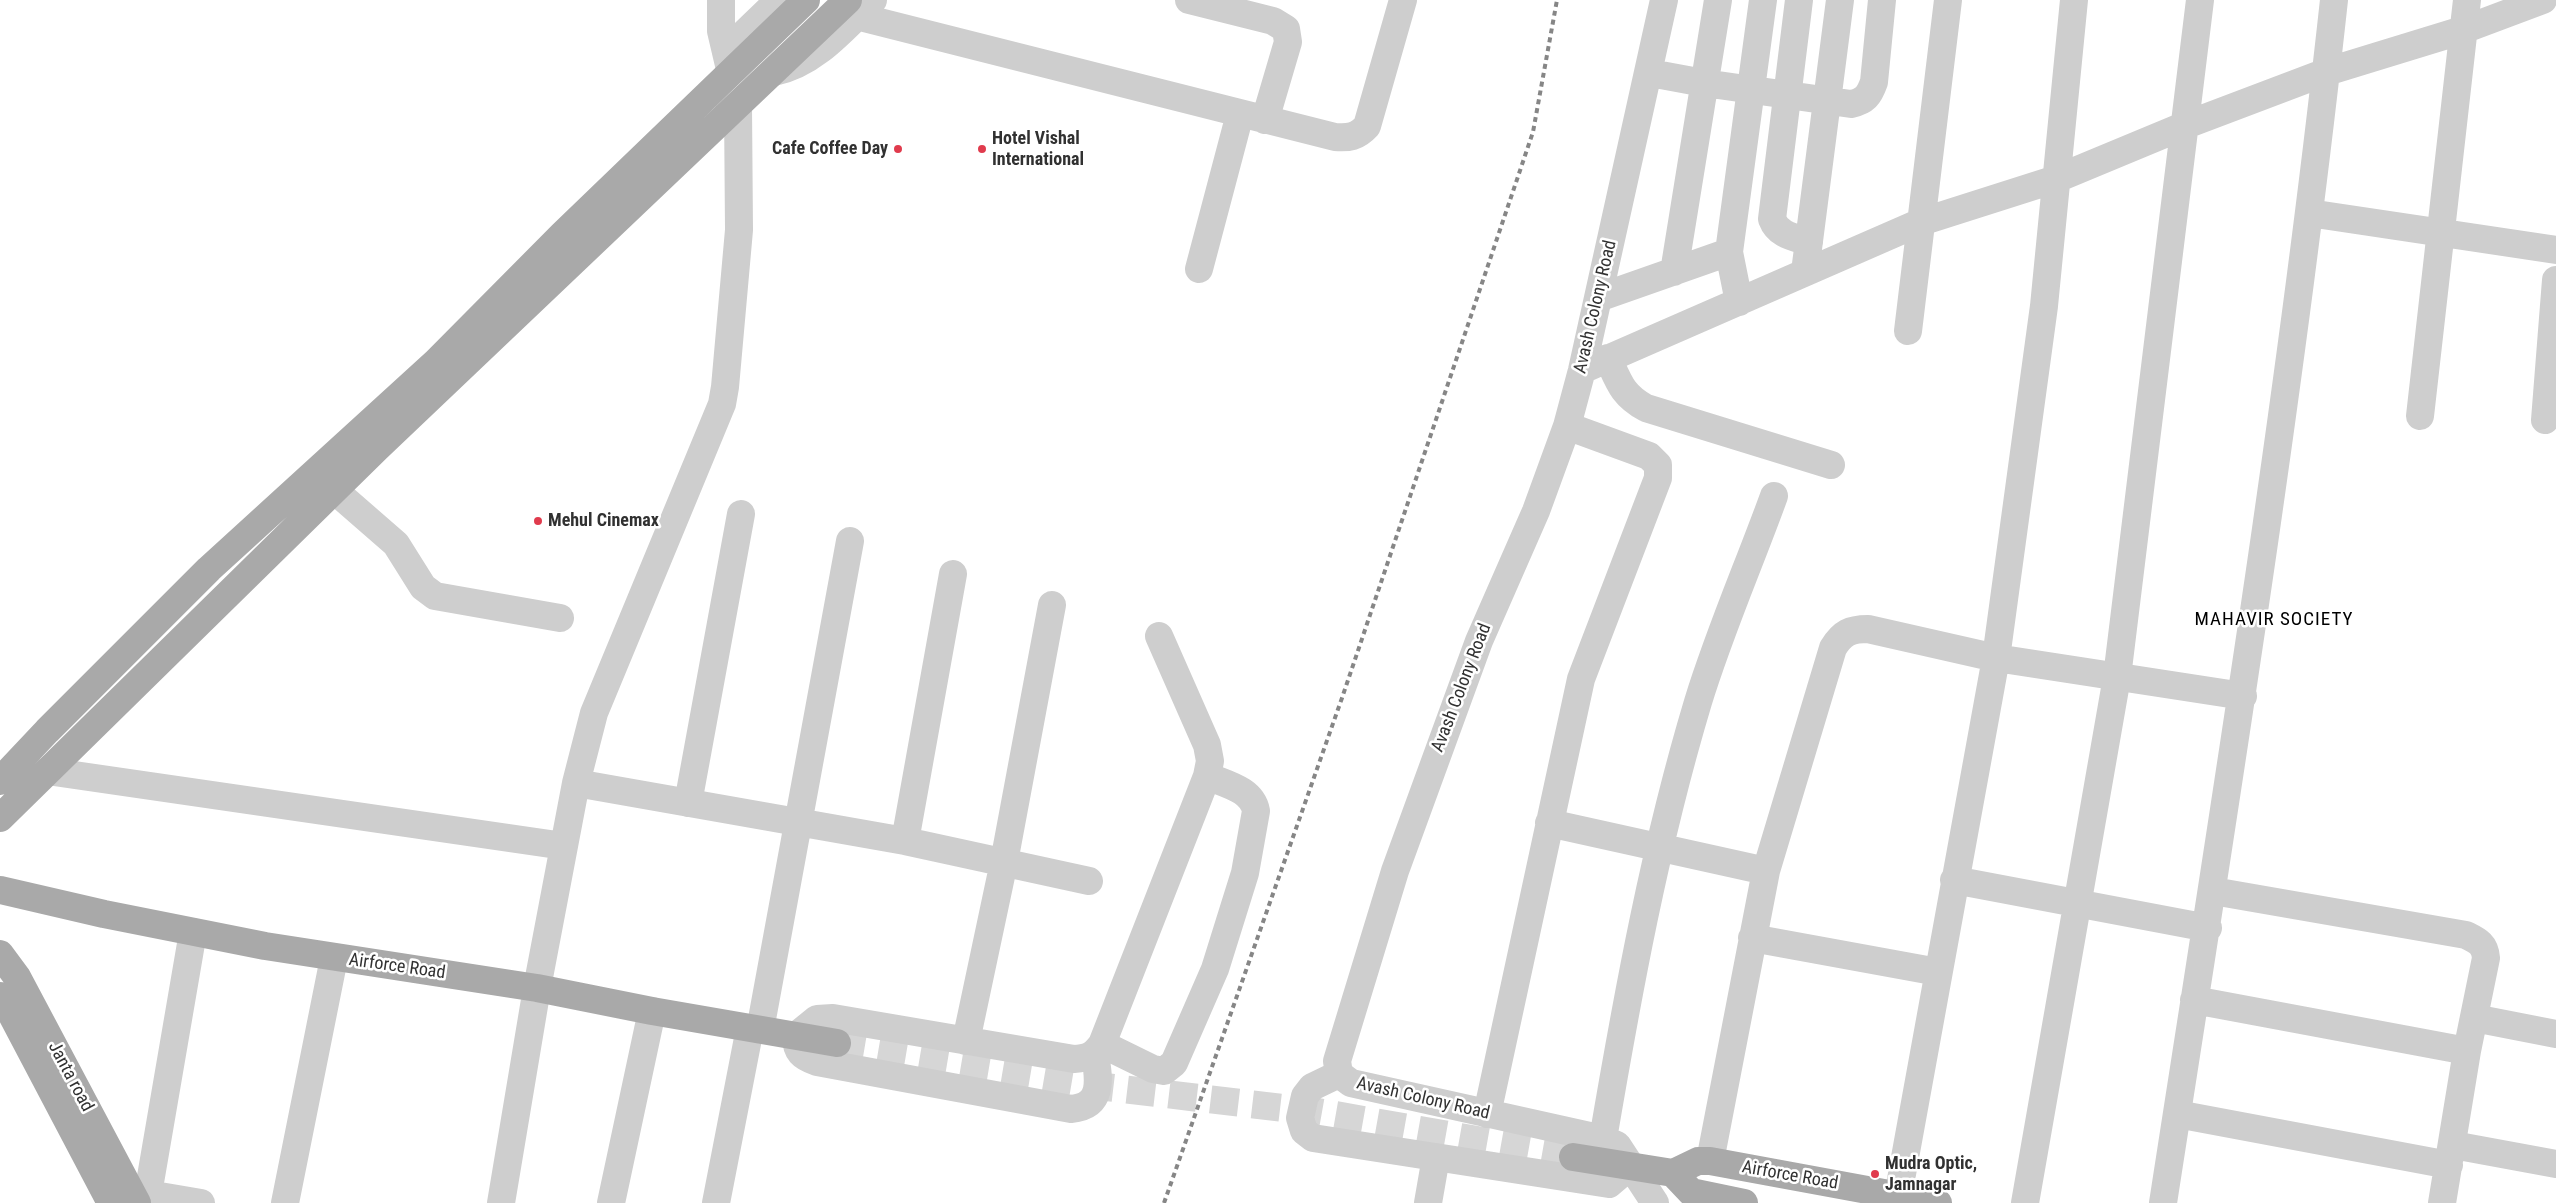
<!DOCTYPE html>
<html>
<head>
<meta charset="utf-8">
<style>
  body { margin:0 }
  canvas { display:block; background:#fff }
</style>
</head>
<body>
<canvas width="2556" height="1203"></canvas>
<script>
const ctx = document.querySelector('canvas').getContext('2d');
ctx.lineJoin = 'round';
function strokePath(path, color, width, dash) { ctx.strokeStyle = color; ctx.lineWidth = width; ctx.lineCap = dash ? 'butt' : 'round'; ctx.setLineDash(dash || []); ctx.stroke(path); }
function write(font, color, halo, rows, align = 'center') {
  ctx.font = font + ' "Roboto Condensed",sans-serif'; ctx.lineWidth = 5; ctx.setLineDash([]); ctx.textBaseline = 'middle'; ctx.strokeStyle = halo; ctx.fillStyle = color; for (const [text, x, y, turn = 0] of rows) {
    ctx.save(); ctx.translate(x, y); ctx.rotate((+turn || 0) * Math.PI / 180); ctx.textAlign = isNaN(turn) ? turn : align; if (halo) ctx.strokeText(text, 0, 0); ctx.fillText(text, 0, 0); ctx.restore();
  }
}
strokePath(new Path2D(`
  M837,1043l243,41 238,28 255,45`), '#d6d6d6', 28, [28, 14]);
strokePath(new Path2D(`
  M721,0v31l8,34
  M1189,0l84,21 13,8 2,13 -23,78
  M1799,0l-27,219c6,16 21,18 37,23
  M856,16l479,121c14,1 22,0 32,-11l36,-126
  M726,51l53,-51
  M774,72c41,-8 71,-45 99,-72
  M1650,73l54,10 147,21c14,-3 18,-8 23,-22l8,-82
  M2309,213l247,37
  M1199,269l41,-155
  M1674,272l44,-272
  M1805,272l35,-272
  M1598,298l131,-46
  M1739,302l-10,-50 34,-252
  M1908,331l40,-331
  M1608,358c11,24 14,37 38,50l185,57
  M1582,370l339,-148 135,-43 130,-54 140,-53 137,-42 80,-30
  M2420,416l47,-416
  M2545,420l11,-140
  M334,490l62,54 27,43 12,9 125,22
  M47,771l517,75
  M576,783l329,58 184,40
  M688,803l53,-289
  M1549,823l217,48
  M905,841l48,-267
  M1954,880l254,48
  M2213,891l253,44c12,6 19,9 20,23l-19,93 -25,152
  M1752,938l186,34
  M2194,1000l273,51
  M2474,1018l82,16
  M760,1030l90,-489
  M966,1041l38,-179 48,-257
  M1102,1044l51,25 11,2 10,-8 41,-94 30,-96 11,-62c-4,-22 -31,-27 -49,-35
  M1095,1054c4,25 9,52 -24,55l-254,-47c-15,-5 -21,-10 -21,-26l21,-17 16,-1 241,41c15,-1 20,-4 28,-15l105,-268 3,-15 -3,-16 -48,-109
  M1339,1074l-27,13 -7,9 -5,22 4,13 9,7 296,46 20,-17
  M1487,1114l94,-435 77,-201v-13l-9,-9 -82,-30
  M2177,1114l272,51
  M1603,1139c25,-147 52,-294 95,-437 21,-69 51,-137 76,-206
  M2453,1145l103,19
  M1710,1161l56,-290 67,-223c9,-15 17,-19 35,-19l128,29 247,38
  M148,1194l53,9
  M1898,1196l98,-538 48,-352 30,-306
  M143,1203l5,-9 45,-262
  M285,1203l49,-245
  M501,1203l36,-215 39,-205 18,-70 128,-309 3,-17 14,-157 -1,-124
  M611,1203l41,-192
  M716,1203l34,-175
  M1428,1203l8,-46
  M1655,1203l-38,-58 -14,-6 -252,-56 -12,-9 -2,-13 58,-190 84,-230 57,-130 31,-85 15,-56 82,-370
  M2025,1203l92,-526 83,-677
  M2163,1203c62,-400 127,-800 171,-1203`), '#cecece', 28);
strokePath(new Path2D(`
  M0,781l47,-50 162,-162 227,-207 126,-127 244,-235
  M0,818l377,-370 471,-448
  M0,890l104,24 161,32 272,42 115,23 185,32
  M0,954l17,23 120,226
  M0,996l11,17 100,190
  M1573,1157l100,16 25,-12h12l228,42
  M1673,1173l18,19 53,11`), '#a9a9a9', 28);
strokePath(new Path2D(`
  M1164,1203l178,-505 191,-566 24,-132`), '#868686', 4, [5, 4]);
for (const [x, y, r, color] of [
  [898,149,5,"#e03b4d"],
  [982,149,5,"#e03b4d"],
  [538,521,5,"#e03b4d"],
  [1875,1174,5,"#e03b4d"]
]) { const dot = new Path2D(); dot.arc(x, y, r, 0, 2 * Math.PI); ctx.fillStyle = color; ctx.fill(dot); strokePath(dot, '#fff', 2); }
write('bold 18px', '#313131', '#fff', [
  ["Hotel Vishal",992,139],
  ["International",992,160],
  ["Cafe Coffee Day",888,149,"right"],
  ["Mehul Cinemax",548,521],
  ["Mudra Optic,",1885,1164],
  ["Jamnagar",1885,1185]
], 'left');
write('18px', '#313131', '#fff', [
  ["Avash Colony Road",1596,307,-77],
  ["Avash Colony Road",1462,688,-69],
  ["Airforce Road",397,967,8],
  ["Janta road",70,1077,62],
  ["Avash Colony Road",1423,1099,13],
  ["Airforce Road",1790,1176,10]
]);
ctx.letterSpacing = '1px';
write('19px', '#000', '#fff', [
  ["MAHAVIR SOCIETY",2274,620]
]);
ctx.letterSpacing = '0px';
</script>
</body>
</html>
